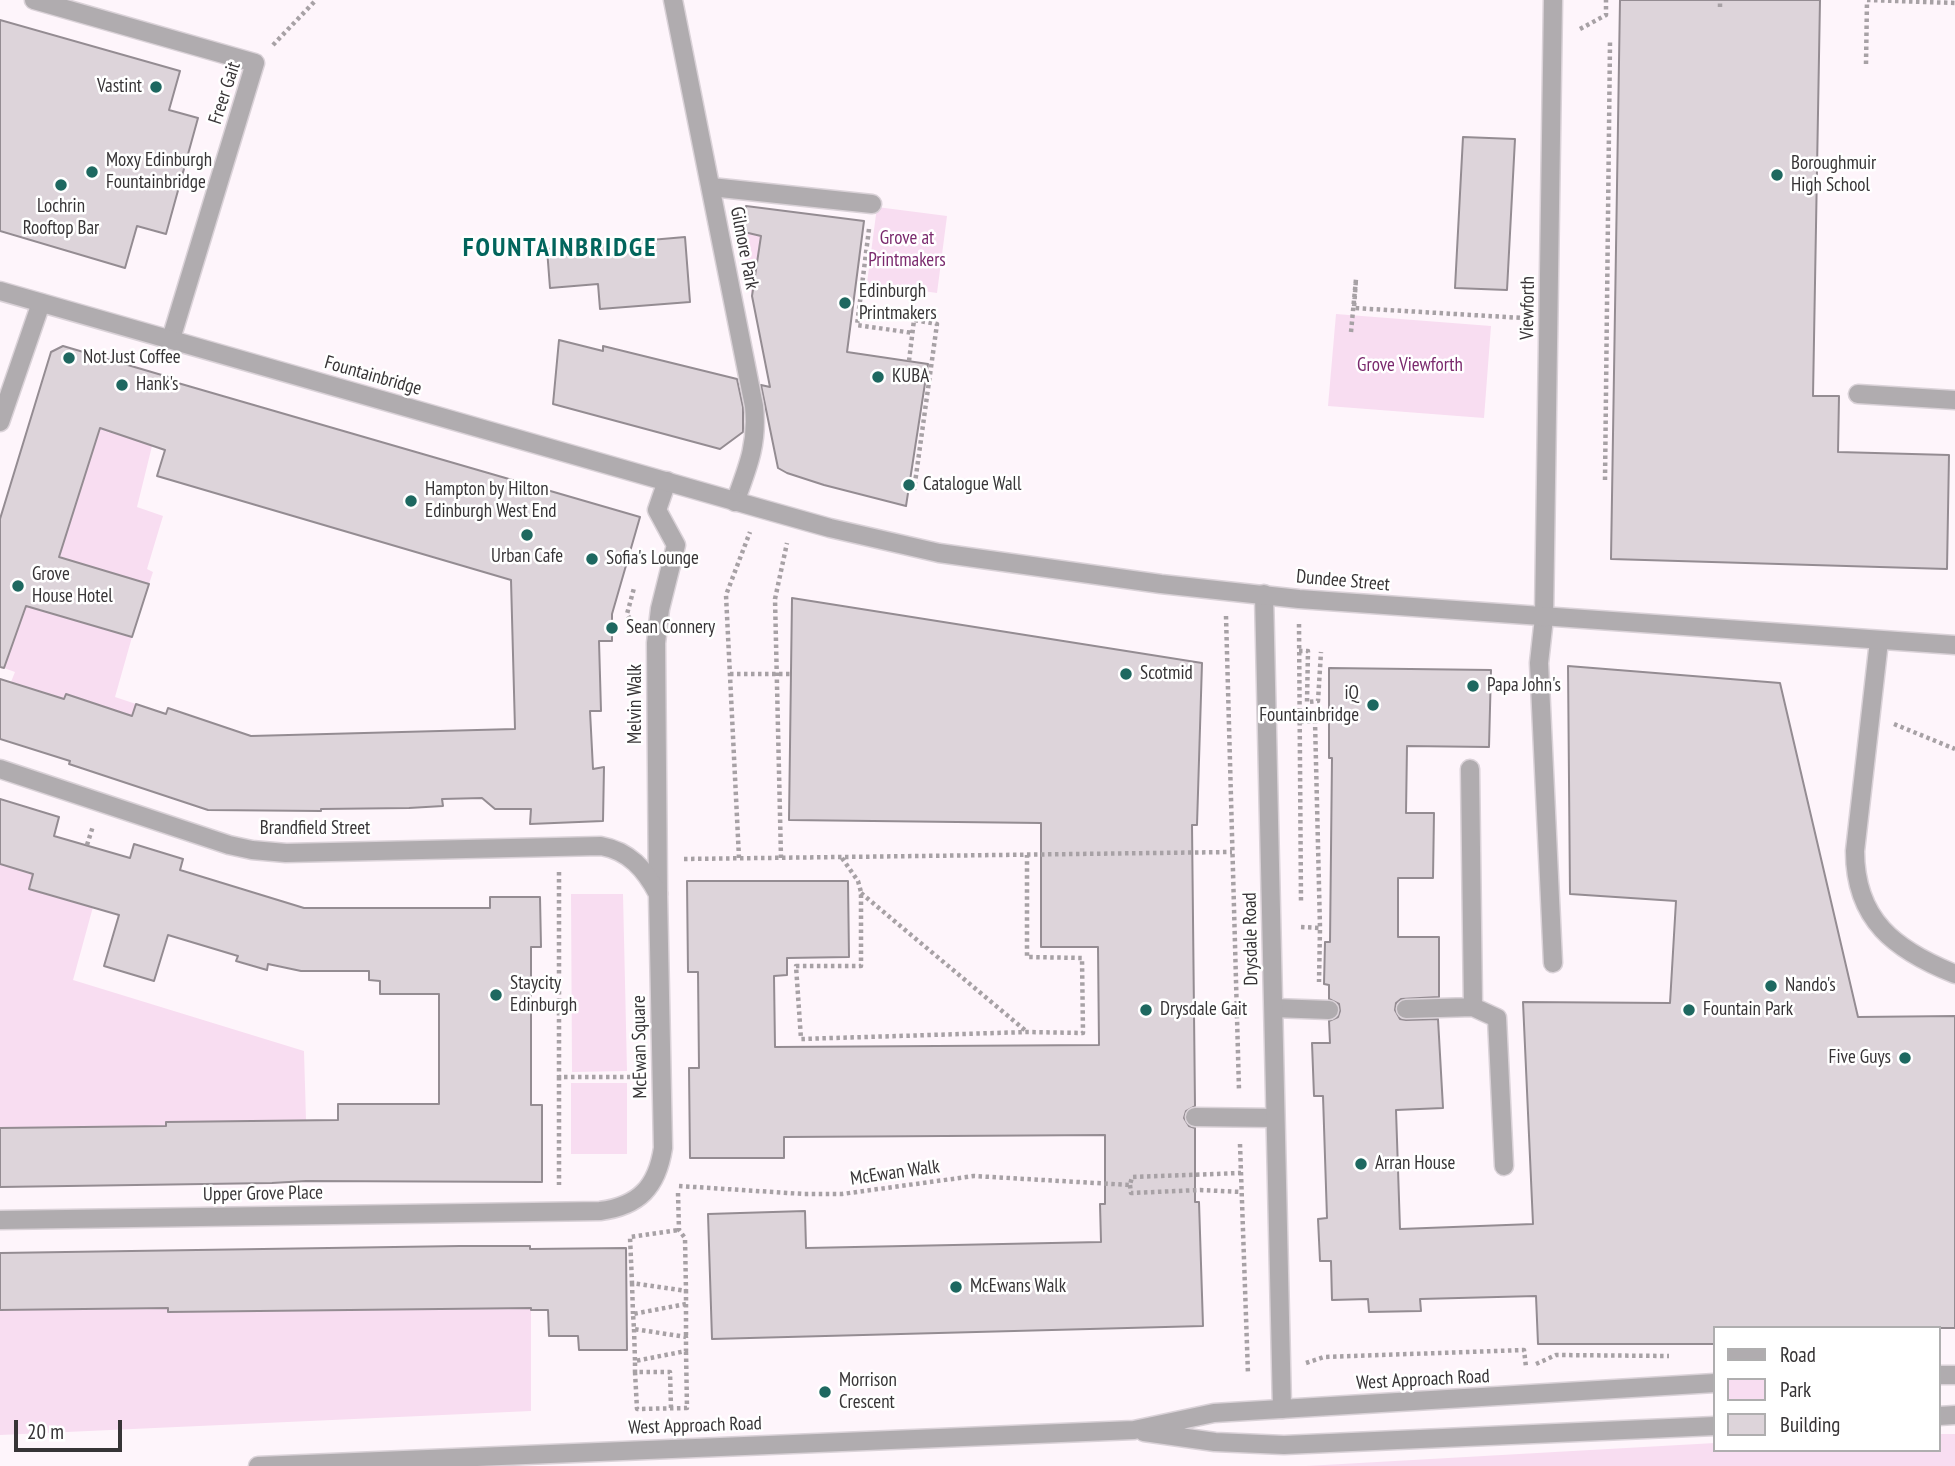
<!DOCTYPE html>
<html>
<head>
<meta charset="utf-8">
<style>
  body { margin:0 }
  #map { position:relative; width:1955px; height:1466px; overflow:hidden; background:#fef5fb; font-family:"PT Sans Narrow",sans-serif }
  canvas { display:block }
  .legend { position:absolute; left:1713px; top:1326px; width:228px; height:126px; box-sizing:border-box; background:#fff; border:2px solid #afaeaf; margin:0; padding:9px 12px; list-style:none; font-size:21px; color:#373436 }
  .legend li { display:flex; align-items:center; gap:14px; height:35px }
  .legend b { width:35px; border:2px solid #afaeaf }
  .scale { position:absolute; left:14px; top:1420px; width:108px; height:32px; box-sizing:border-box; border:4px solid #373436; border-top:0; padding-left:9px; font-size:21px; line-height:24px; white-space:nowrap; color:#373436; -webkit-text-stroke:5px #fff; paint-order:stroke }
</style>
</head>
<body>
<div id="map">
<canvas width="1955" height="1466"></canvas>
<ul class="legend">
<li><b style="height:9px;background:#b0acaf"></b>Road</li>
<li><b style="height:19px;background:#f8ddf1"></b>Park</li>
<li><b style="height:19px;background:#ddd4da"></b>Building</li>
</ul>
<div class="scale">20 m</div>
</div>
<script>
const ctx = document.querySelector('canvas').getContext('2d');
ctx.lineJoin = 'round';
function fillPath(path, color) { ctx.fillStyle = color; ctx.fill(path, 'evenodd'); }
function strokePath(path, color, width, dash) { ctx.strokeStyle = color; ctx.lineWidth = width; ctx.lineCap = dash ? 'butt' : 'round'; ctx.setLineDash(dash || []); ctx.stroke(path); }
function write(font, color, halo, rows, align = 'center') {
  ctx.font = font + ' "PT Sans Narrow",sans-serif'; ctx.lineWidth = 5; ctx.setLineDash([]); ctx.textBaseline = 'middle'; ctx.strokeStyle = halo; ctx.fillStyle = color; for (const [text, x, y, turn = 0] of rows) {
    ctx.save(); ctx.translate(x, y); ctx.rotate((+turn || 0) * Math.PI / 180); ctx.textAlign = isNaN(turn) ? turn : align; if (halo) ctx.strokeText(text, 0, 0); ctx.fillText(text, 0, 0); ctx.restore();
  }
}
fillPath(new Path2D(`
  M877,207l70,9 -10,77 -70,-10z
  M744,232l17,4 -9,60 -10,-50z
  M1336,314l155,12 -7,92 -156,-12z
  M100,427l52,19 -15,61 26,9 -16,53 6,3 -4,12 -86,-26 -1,3 -30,-23 30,9z
  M27,604l3,3 102,30 -17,60 21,7 -4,12 -66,-21 -2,4 -53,-17 4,-10 -11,-4z
  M0,864l33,10 -4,15 64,18 -20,73 231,71 2,69 -140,2v4l-166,2z
  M571,894h52l4,177 -55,1z
  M571,1083h56v71h-56z
  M460,1307l71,1v103l-531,24v-125l168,-2v4z
  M1939,1434h16v32h-649l409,-23v7h224z`), '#f8ddf1');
const building = new Path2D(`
  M1620,0h200l-7,396h26l-1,56 111,3 -2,114 -336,-10z
  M0,20l180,51 -11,39 29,8 -32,116 -29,-8 -12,42 -125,-37z
  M1463,137l52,2 -8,151 -52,-2z
  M746,206l118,15 -17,131 81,12 -22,142 -82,-21 -37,-12 -9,-5 -17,-83 9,2 -18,-91 9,-60 -17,-4z
  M685,237l5,65 -90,7 -2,-25 -48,4 -3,-39z
  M559,340l44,11v-5l134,33 6,28v25l-23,17 -167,-45z
  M63,346l109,32 -1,3 469,136 -28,97v27h-13l2,70h-11l3,58 11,-2 -1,54 -73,3 1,-15h-36l-13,-11 -40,1 1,7 -34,2 -88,1v2l-113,-1 -139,-46 1,-3 -70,-22v-60l64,20 2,-5 66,22 4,-12 30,10 2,-6 83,28 264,-7 -4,-149 -354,-104 8,-26 -65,-22 -41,129 90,27 -17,53 -106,-31 -22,62 -4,-1v-148l51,-167z
  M792,598l410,65 -5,162h-5l3,281 -9,5 -2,7 5,8 6,2v74h4l4,124 -491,13 -4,-125 97,-3 1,37 295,-6 -1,-38h5v-69l-321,2v21h-94l-1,-90h10l-1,-96h-10l-1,-91h161l1,76 -62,1v17l-13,1 1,71 324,-2 -1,-98h-57v-124l-252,-3z
  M1568,666l212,17 78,334 97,-1v312h-240v16h-177l-2,-48 -116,3 1,12 -52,1 -1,-13 -36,1 -1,-39h-11l-2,-42 9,-1 -4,-122h-9l-2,-53h18l-1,-22 9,-4 2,-6 -1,-7 -10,-5v-14l-5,-1 1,-42h5l2,-184h-3v-90l162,2 -2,77 -82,-1 -1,67h28l-1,65h-35v59h41v60l-38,2 -5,4 -1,7 5,9 6,1 32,-1 5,89 -47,2 4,119 133,-5 -10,-222 147,1 6,-102 -106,-7z
  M0,799l59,18 -5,19 76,22 4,-14 49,15 -3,11 124,38h186v-11h50l1,50h-10v158h11v77l-236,-1 -34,2 -272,4v-59l166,-2v-4l172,-2v-16h101v-110h-59v-13l-11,-1v-9h-68l-33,-7 -1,6 -31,-9 2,-5 -70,-21 -14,46 -50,-15 15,-51 -90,-26 4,-15 -33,-10z
  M460,1246h70v3l96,-1 1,102h-48l-1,-14h-29l-1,-26h-17v-2l-363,4v-4l-168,2v-57z`);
fillPath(building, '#ddd4da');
strokePath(building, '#948c92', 2);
const service = new Path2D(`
  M711,187l161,17
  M1858,394l97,6
  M1544,618l-5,45 14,300
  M1879,641l-24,210c0,69 40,99 100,123
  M1470,769l3,238
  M1274,1008l55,2
  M1406,1009l67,-2 24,11 7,148
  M1195,1117l80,1`);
const pedestrian = new Path2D(`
  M34,0l221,63 -84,276
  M658,894l-2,-251 4,-34 16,-64 -19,-35 10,-29`);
const minor = new Path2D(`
  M673,0l81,406c4,37 -6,61 -19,96
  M0,422l41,-119
  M1264,594l18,815
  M1544,618l9,-618
  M0,769l229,76 23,5 34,3 315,-7c28,5 44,23 57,48l5,254c-6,39 -24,58 -63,63l-600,9`);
const tertiary = new Path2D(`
  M0,291l759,217 71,20 109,25 222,31 138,15 656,46
  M1939,1375h16
  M1939,1416l16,-1
  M1144,1432l71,10 69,3 431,-19
  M258,1466l876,-36 80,-17 501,-30`);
strokePath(service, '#dad2d8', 21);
strokePath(pedestrian, '#dad2d8', 21);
strokePath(minor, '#dad2d8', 21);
strokePath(tertiary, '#dad2d8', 21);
strokePath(new Path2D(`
  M1867,0l88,3
  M1720,7v-7
  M1580,29l26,-14v-15
  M273,45l43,-45
  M1866,64l1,-63
  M869,229l-12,96 56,8
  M1351,332l5,-53 -2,29 169,10
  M909,361l5,-41 23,4 -23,166
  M1605,480l5,-438
  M1226,616l13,474
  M630,619l-3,-5 7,-26
  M1299,624l2,278
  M1299,651h9l-1,51 11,-1 3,-49
  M730,674h61
  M1300,722l15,-1 5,207
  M1894,724l61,25
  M87,845l6,-19
  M739,858l-13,-263 24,-63
  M781,858l-6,-259 12,-56
  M842,858l16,23 3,11v74h-65l5,73 226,-7 56,1 -1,-75 -55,-1v-102
  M684,859l548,-7
  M559,872v205h77
  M861,893l165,138
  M1301,927l19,1 -1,54
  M559,1077v108
  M1240,1144l8,230
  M1130,1185l1,8 69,-3 41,2
  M679,1186l125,8h38l132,-18 156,9 2,-8 109,-4
  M678,1193l1,37 6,8 1,53
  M632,1283l1,31
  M686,1304v33
  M634,1329l1,32
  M1306,1363l18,-6 200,-7 2,17
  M1536,1364l20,-9 113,1
  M635,1372l2,37 50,-1 -1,-57
  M671,1408l-1,-36h-35v-11l51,-10v-14l-52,-8 -1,-15 53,-10v-13l-54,-8 -2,-46 49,-7`), '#a7a1a5', 4.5, [3.5, 3.5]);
strokePath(service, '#b0acaf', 18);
strokePath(pedestrian, '#b0acaf', 18);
strokePath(minor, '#b0acaf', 18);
strokePath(tertiary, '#b0acaf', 18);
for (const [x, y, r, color] of [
  [156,87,7,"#1e6860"],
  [92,172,7,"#1e6860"],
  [1777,175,7,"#1e6860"],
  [61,185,7,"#1e6860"],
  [845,303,7,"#1e6860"],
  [69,358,7,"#1e6860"],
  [878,377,7,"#1e6860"],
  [122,385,7,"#1e6860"],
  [909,485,7,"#1e6860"],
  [411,501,7,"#1e6860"],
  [527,535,7,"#1e6860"],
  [592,559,7,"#1e6860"],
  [18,586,7,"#1e6860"],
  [612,628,7,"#1e6860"],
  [1126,674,7,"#1e6860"],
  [1473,686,7,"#1e6860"],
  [1373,705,7,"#1e6860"],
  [1771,986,7,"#1e6860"],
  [496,995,7,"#1e6860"],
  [1146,1010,7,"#1e6860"],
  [1689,1010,7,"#1e6860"],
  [1905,1058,7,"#1e6860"],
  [1361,1164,7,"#1e6860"],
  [956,1287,7,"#1e6860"],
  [825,1392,7,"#1e6860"]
]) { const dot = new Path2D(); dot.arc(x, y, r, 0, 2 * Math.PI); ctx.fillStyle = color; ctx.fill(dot); strokePath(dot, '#fff', 2.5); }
write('19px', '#373436', '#fff', [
  ["Vastint",142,87,"right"],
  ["Moxy Edinburgh",106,161],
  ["Fountainbridge",106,183],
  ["Boroughmuir",1791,164],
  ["High School",1791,186],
  ["Lochrin",61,207,"center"],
  ["Rooftop Bar",61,229,"center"],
  ["Edinburgh",859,292],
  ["Printmakers",859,314],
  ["Not Just Coffee",83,358],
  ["KUBA",892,377],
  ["Hank's",136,385],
  ["Catalogue Wall",923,485],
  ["Hampton by Hilton",425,490],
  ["Edinburgh West End",425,512],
  ["Urban Cafe",527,557,"center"],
  ["Sofia's Lounge",606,559],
  ["Grove",32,575],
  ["House Hotel",32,597],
  ["Sean Connery",626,628],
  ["Scotmid",1140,674],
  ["Papa John's",1487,686],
  ["iQ",1359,694,"right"],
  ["Fountainbridge",1359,716,"right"],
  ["Staycity",510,984],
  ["Edinburgh",510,1006],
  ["Nando's",1785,986],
  ["Drysdale Gait",1160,1010],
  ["Fountain Park",1703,1010],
  ["Five Guys",1891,1058,"right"],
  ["Arran House",1375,1164],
  ["McEwans Walk",970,1287],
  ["Morrison",839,1381],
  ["Crescent",839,1403]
], 'left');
write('19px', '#373436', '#fff', [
  ["Freer Gait",225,93,-72],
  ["Gilmore Park",744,248,79],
  ["Viewforth",1528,308,-89],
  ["Fountainbridge",373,376,16],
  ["Dundee Street",1343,581,5],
  ["Melvin Walk",636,704,-90],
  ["Brandfield Street",315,829],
  ["Drysdale Road",1251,939,-91],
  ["McEwan Square",640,1047,-91],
  ["McEwan Walk",895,1173,-8],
  ["Upper Grove Place",263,1194,-1],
  ["West Approach Road",1423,1380,-3],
  ["West Approach Road",695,1426,-2]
]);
write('19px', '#7a296d', '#fff', [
  ["Grove at",907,239],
  ["Printmakers",907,261],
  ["Grove Viewforth",1410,366]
]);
ctx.letterSpacing = '2px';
write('bold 26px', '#02655c', '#fff', [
  ["FOUNTAINBRIDGE",560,249]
]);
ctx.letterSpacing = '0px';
</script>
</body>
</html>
